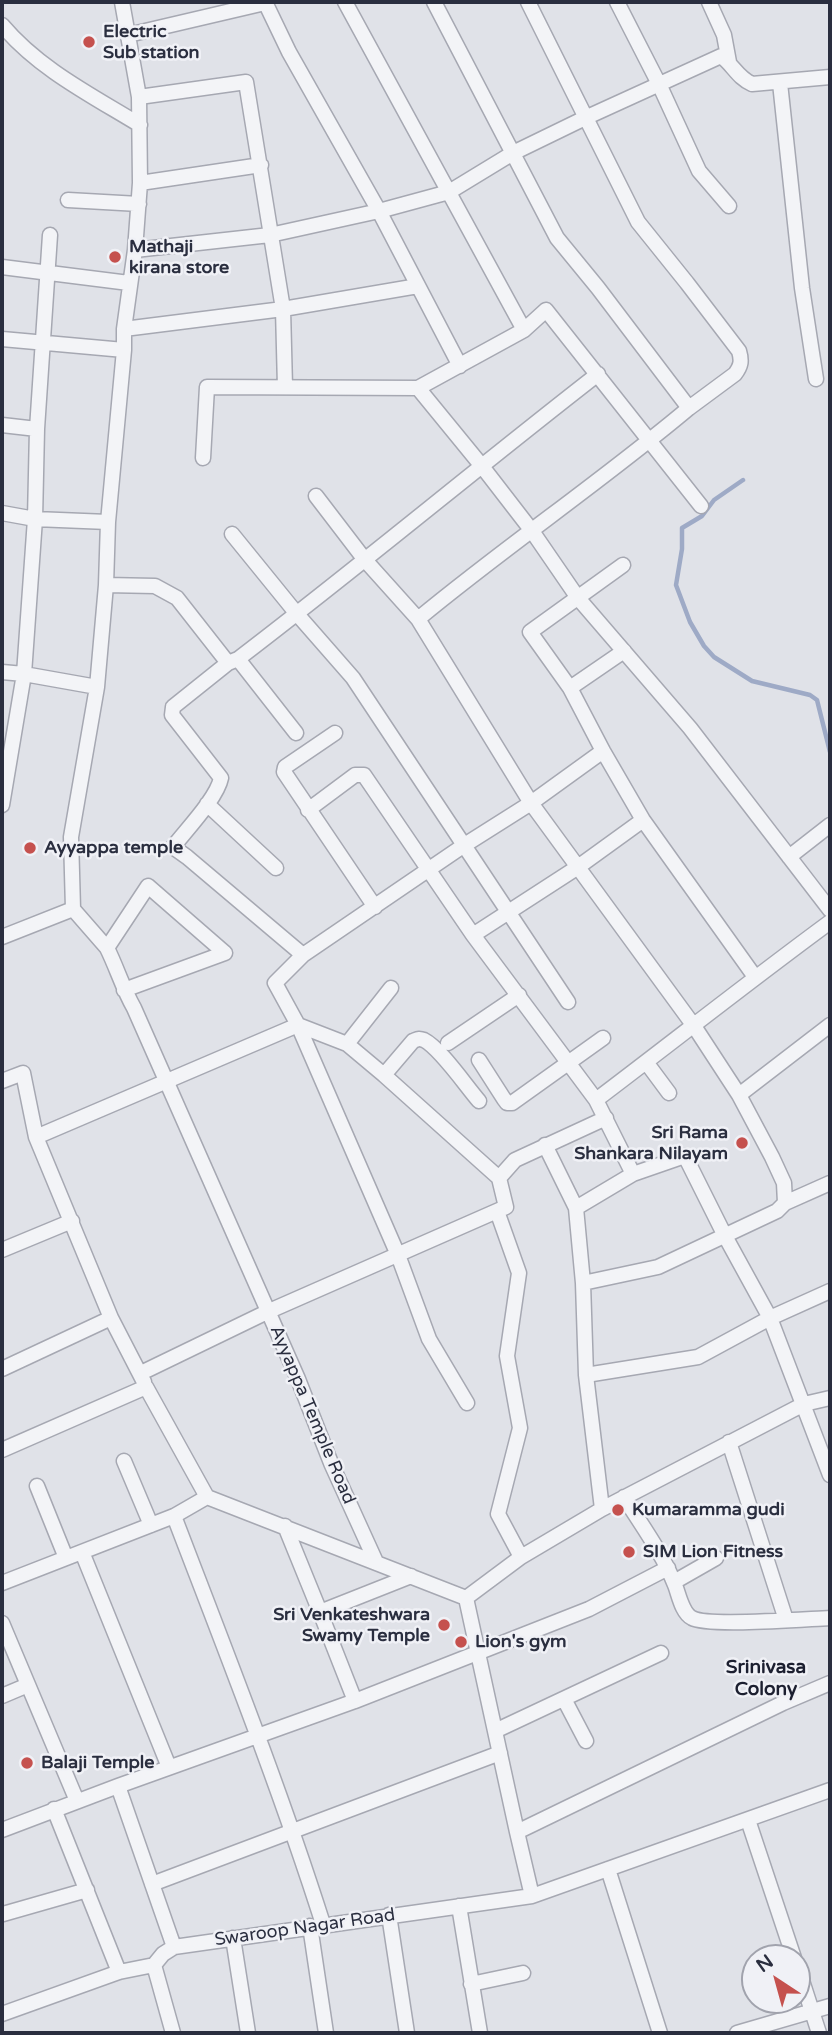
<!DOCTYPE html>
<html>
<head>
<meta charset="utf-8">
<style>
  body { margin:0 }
  #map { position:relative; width:832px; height:2035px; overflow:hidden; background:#e0e2e8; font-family:"Varela Round",sans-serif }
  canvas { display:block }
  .frame { position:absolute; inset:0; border:4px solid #2a2e3f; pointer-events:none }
  .north { position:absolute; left:741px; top:1944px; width:70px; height:70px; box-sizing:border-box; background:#f0f1f6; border:2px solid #a1a3ad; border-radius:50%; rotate:324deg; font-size:19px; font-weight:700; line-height:28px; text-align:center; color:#2a2e3f }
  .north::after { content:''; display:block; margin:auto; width:24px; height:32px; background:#c5514e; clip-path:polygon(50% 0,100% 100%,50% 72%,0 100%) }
</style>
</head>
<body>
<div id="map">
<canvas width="832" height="2035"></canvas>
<div class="frame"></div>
<div class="north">N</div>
</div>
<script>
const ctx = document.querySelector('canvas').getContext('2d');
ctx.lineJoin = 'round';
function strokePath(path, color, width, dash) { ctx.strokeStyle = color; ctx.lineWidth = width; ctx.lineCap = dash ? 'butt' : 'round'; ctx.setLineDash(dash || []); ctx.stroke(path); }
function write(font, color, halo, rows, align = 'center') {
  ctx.font = font + ' "Varela Round",sans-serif'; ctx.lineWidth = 5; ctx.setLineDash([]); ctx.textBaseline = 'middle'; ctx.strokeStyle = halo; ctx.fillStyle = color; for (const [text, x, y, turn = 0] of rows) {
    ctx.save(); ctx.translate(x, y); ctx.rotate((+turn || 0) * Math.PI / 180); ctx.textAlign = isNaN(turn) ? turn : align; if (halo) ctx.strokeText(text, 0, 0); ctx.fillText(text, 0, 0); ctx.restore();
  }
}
strokePath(new Path2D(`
  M743,480l-29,20 -12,16 -20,12v21l-6,36 14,37 14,24 10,11 38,24 58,14 7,5 13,52`), '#9eaac6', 4.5);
const minor = new Path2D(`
  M265,2l24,50 90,159 81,155
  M345,2l179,328
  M528,2l110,220 49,61 52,68c3,10 2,15 -4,23l-46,34
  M617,2l42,82 40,87 30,35
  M709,2l15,33 5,27
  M2,25c37,44 89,70 138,100
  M128,35l137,-32
  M780,83l22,205 14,91
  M139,97l107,-15 37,227 2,78
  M140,183l121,-18
  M68,200l71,4
  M135,250l135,-15 109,-24 70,-19 64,-39 72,-35 136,-62c12,9 17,22 31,28l78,-7
  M2,267l127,16
  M124,329l159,-20 135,-23
  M2,339l122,11
  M2,425l35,4
  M203,458l4,-71 211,1
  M316,496l49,64 53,59 113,184 163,223 45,69 33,62 12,26 1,20 -8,8 -119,56 -75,16
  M701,506l-155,-196 -22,20 -106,58 63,77 51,66 46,67 112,130 140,182
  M2,513l33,6 73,3
  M232,534l65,80 56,64 215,324
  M623,565l-93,67 40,56 33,63 40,69 112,157
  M106,585l49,1 22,12 51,65
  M418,619c88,-73 183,-137 271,-211l-91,-120 -41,-50 -123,-236
  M238,659l58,74
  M2,672l22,2 73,13
  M570,688l54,-37
  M335,733l-50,34 -1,5 91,135
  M207,804l69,64
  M2,805l22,-131 11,-155 2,-90 13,-194
  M308,810l47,-35h9l109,160 123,165 37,74
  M789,857l41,-32
  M73,909l-2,-72 26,-150 9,-102 2,-63 16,-172v-21l11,-79 5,-67 -1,-86 -17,-95
  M73,909l34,39c10,20 16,41 27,60l164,371 33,84 45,99
  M473,935l105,-68 65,-47
  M2,937l71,-28
  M107,948l41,-62 77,67 -101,37
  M303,955l-116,-98 -14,-10c13,-17 44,-49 48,-69l-49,-63 1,-8 55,-44 10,-4c122,-93 239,-191 360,-285
  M298,1025l100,230 31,84 38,64
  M298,1025l49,19 37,31 115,103
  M448,1043l71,-48
  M347,1044l44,-56
  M479,1060l25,39 3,4h5l91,-65
  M646,1062l23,31
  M384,1075l29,-34c5,-2 6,-3 11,-1 16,8 42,46 55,61
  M2,1081l21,-8 13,64 75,181
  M739,1095l91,-70
  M596,1100c78,-59 155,-120 234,-178
  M36,1137l262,-112 -23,-42 28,-28 160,-109 68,-43 72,-52
  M545,1145l31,63 7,75 3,92 16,134
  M785,1203l45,-20
  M576,1208l57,-34 52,-18 40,80 45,82 60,157
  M497,1211l22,62 -12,83 13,72 -22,86 23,43
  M2,1250l70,-29
  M2,1369l109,-51 33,64
  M141,1373l126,-61 239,-105 -7,-29 16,-18 91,-42
  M586,1375l112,-18 72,-39 60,-27
  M729,1442l57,178
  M2,1450l144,-63 61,110
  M124,1461l27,64
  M37,1486l29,72
  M624,1497c18,29 39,57 51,88 4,10 7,28 17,33 16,9 114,1 138,0
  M174,1516c52,136 105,270 149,408
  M285,1526l35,86 91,-36
  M82,1552l87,215
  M674,1582l42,-24
  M2,1583l172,-67 33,-19 259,101
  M466,1598l55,-41 81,-48 202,-105 26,-6
  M466,1598l51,234 15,64
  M320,1612l35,89
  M2,1623l75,178
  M2,1696l26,-11
  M564,1699l22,42
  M495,1731l166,-78
  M118,1786l56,161
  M54,1809l65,163
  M748,1820l46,138
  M2,1830l116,-44 237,-85 234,-92 79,-41
  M517,1832l266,-129 47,-20
  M608,1869l52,164
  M152,1884l348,-131
  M459,1906l21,127
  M3,1914l84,-24
  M389,1915l18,118
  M310,1926l16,107
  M233,1938l15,95
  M154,1965l9,-11 11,-7 358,-51 298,-106
  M154,1965l19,68
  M797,1965l22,68
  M471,1984l52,-11
  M2,2014l117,-42 35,-7
  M737,2033l93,-27`);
strokePath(minor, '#a6a8b2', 17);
strokePath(minor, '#f3f4f7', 14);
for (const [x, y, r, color] of [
  [89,42,7,"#c5514e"],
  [115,257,7,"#c5514e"],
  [30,848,7,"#c5514e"],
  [742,1143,7,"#c5514e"],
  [618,1510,7,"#c5514e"],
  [629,1552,7,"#c5514e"],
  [444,1625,7,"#c5514e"],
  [461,1642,7,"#c5514e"],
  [27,1763,7,"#c5514e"]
]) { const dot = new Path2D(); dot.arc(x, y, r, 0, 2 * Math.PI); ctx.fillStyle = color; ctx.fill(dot); strokePath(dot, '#f0f1f6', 2.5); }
write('bold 18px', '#2a2e3f', '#f0f1f6', [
  ["Electric",103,32],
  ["Sub station",103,53],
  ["Mathaji",129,247],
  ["kirana store",129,268],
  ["Ayyappa temple",44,848],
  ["Sri Rama",728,1133,"right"],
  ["Shankara Nilayam",728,1154,"right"],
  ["Kumaramma gudi",632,1510],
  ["SIM Lion Fitness",643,1552],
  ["Sri Venkateshwara",430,1615,"right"],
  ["Swamy Temple",430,1636,"right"],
  ["Lion's gym",475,1642],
  ["Balaji Temple",41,1763]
], 'left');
write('18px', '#2a2e3f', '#f0f1f6', [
  ["Ayyappa Temple Road",312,1415,67],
  ["Swaroop Nagar Road",305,1928,-8]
]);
write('bold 19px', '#1c1f30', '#f0f1f6', [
  ["Srinivasa",766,1668],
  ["Colony",766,1690]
]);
</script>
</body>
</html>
